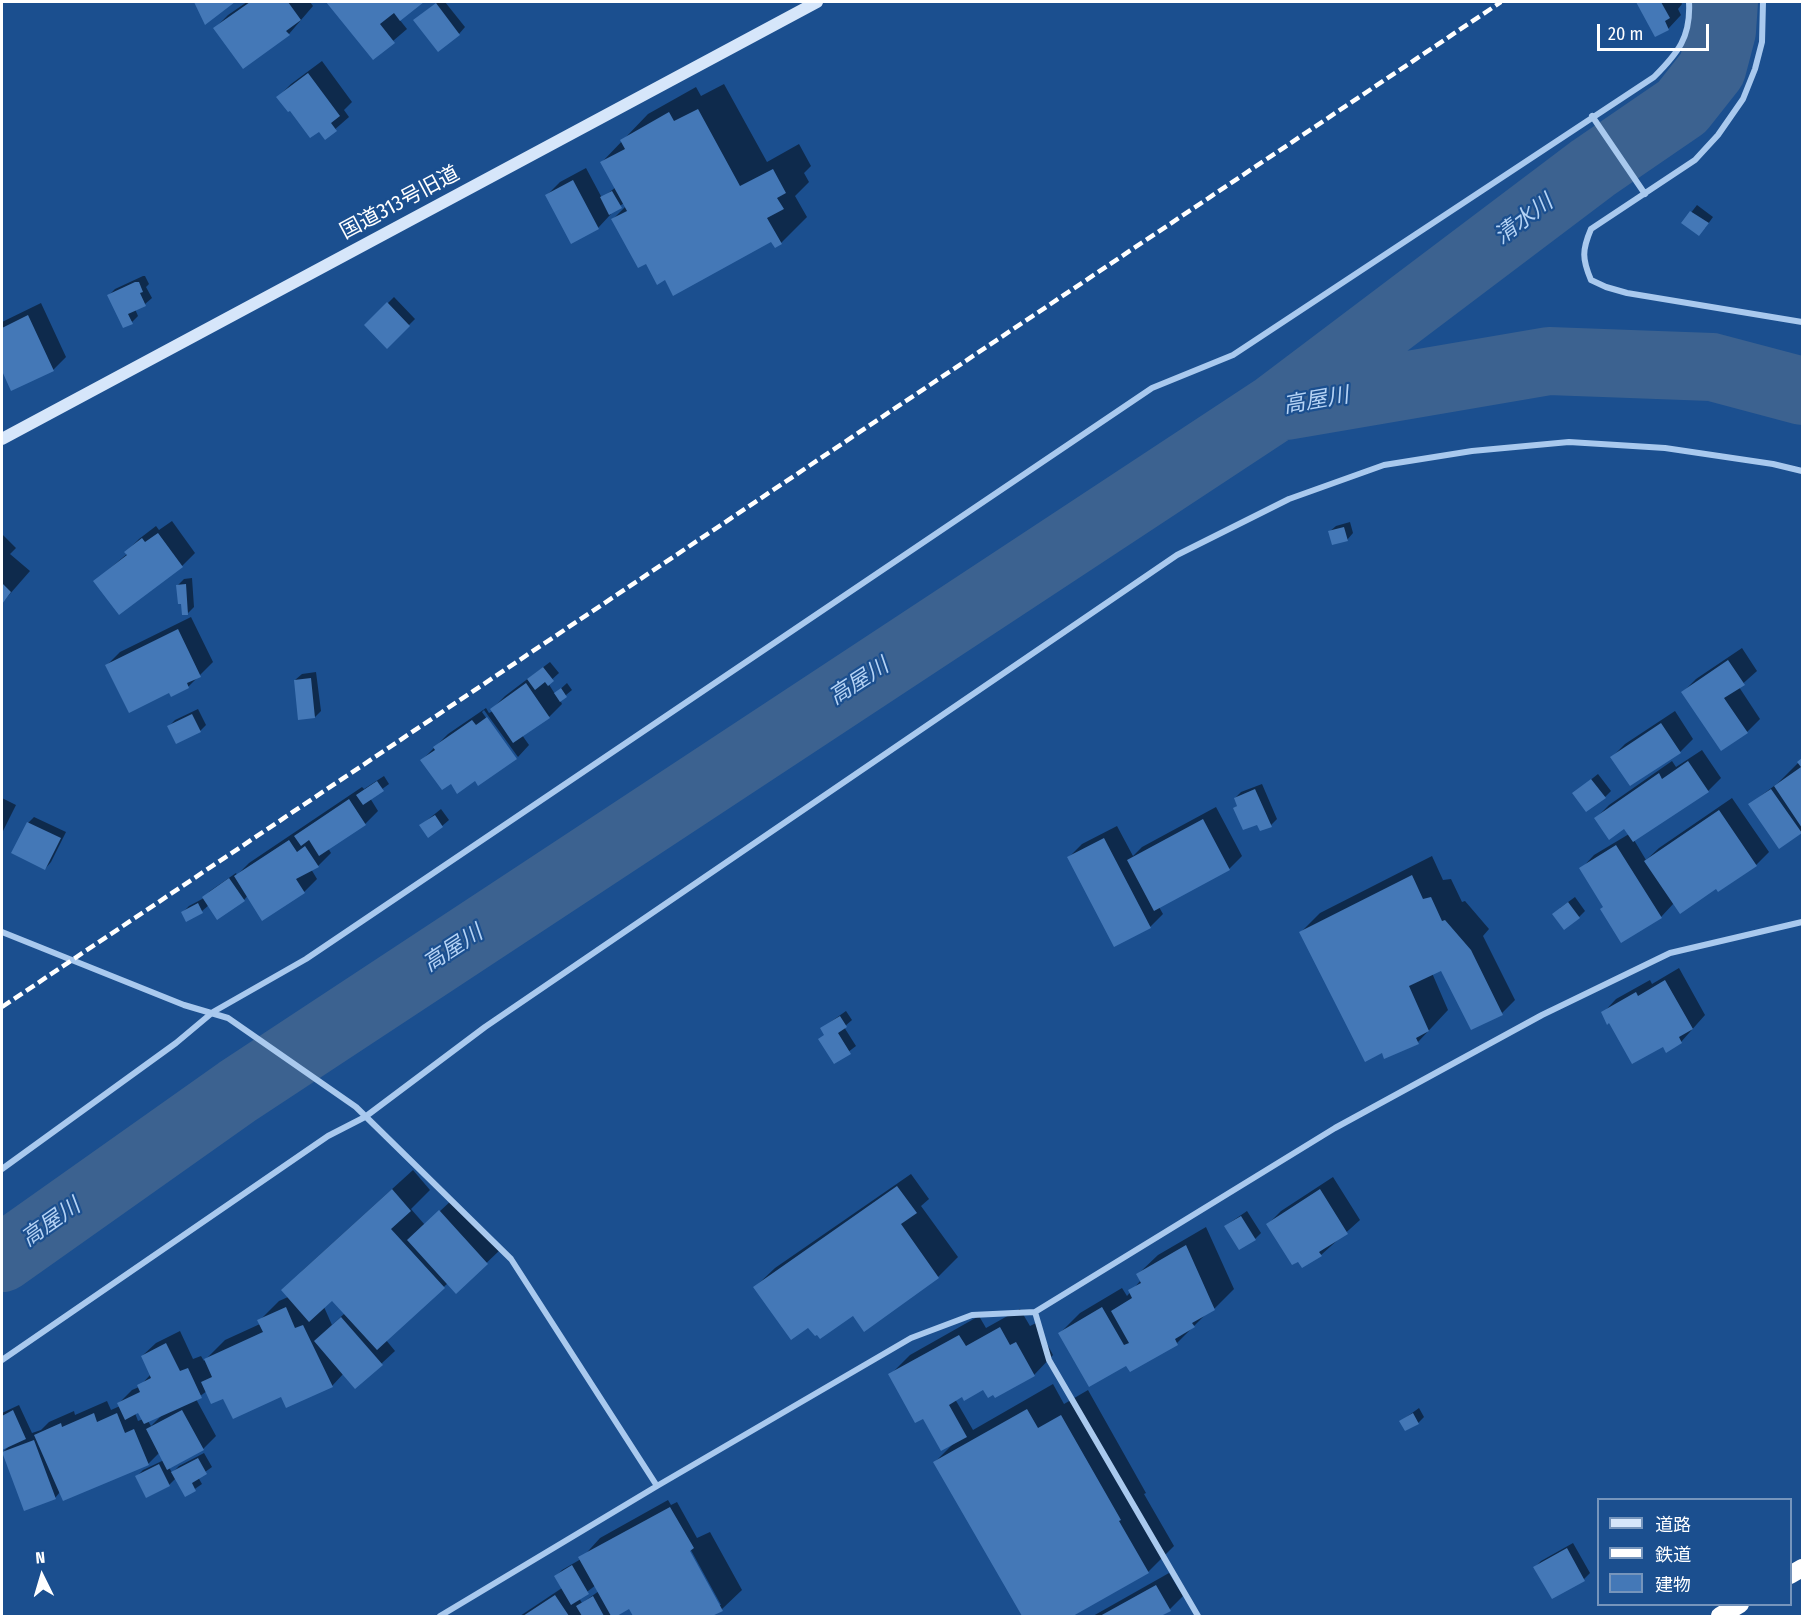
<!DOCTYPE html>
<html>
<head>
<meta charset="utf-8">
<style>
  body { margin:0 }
  #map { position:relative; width:1804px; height:1618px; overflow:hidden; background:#1b4f8f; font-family:"Fira Sans Condensed","Noto Sans JP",sans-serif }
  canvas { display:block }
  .frame { position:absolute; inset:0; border:3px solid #fff; pointer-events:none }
  .legend { position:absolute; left:1597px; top:1498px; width:195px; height:108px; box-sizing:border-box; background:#1b4f8f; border:2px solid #7695bc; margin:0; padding:8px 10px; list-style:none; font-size:18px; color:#fff }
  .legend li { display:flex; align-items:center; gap:12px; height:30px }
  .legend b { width:30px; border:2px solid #7695bc }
  .north { position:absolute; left:12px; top:1546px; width:60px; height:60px; -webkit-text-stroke:4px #1b4f8f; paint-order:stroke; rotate:355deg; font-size:16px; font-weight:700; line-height:24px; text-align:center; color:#fff }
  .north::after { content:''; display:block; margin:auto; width:21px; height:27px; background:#fff; clip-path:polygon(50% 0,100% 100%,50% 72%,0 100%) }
  .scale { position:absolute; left:1597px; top:24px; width:112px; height:27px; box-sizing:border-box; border:3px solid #fff; border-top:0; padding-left:8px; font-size:18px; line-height:21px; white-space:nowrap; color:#fff; -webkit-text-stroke:4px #1b4f8f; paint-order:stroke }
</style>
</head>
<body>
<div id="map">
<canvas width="1804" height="1618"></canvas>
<div class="frame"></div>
<ul class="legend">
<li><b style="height:8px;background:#d6e6fa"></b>道路</li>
<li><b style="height:8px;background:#fff"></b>鉄道</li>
<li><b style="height:16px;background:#4478b7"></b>建物</li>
</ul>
<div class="north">N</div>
<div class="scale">20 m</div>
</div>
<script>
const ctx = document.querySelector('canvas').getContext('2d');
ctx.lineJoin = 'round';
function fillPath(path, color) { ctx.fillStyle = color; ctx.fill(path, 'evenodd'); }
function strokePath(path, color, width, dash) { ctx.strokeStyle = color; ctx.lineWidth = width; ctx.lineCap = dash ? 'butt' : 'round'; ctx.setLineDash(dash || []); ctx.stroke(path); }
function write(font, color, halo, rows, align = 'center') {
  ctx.font = font + ' "Fira Sans Condensed","Noto Sans JP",sans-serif'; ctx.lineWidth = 4.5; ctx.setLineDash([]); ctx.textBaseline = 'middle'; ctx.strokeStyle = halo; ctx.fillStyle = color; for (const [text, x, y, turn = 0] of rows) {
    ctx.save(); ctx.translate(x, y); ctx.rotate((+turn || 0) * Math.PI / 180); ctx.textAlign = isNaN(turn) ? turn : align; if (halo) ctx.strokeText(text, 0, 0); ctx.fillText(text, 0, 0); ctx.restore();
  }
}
fillPath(new Path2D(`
  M195,2h38l-28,20z
  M247,2h63l3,4 -24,28 -74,-6 13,-13z
  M328,2h93l-22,17 8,10 -34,29z
  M438,2h7l20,25 -6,7 -37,-20z
  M1638,2h43l1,2 -4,5 3,6 -13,14 -13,6z
  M322,61l30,41 -8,8 5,7 -24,21 -6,-8 -41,-33 13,-13z
  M724,84l43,78 32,-18 12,22 -7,7 5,9 -14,14 12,21 -26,26 -9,-3 -107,38 -18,-16 -34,-43 13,-13 -2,-3 -14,10 1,1 -13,14 -51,-33 13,-13 26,-14 16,30 14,-11 -14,-25 46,-48 48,-27 5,9z
  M1697,205l16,12 -8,11 -22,-5z
  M143,276h2l4,8 -3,3 6,11 -7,6 -10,5 3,7 -6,6 -23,-27 6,-6z
  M394,297l21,22 -28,28 -21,-22z
  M41,303l25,54 -13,13 -49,2 -2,2v-52z
  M172,521l23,32 -13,13 -63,47 -24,-32 32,-27 -1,-2 13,-13 17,-13 3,4z
  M1350,522l3,11 -6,7 -18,-8 7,-6z
  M2,534l14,14 -6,6 20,17 -28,32z
  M192,578l2,29 -6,6 -10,-28 6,-6z
  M191,617l22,45 -24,24 -18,9 -1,-4 -63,-26 13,-13z
  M1742,648l15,23 -18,16 21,32 -13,13 -64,-40 13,-13z
  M550,662l9,11 -11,10 7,11 12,-11 5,7 -12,10 2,4 -13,13 -27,18 7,10 -11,12 -34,-47 -2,2 32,46h3l-38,26 -4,-5 -24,3 -29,-22 26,-26 38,-26 3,5 4,-2 -1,-2 13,-13z
  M316,672l5,39 -6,6 -20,-37 7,-6z
  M198,709l8,16 -6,6 -31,-5 6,-6z
  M1675,711l18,28 -13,13 -68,5 13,-13z
  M1702,750l19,28 -13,13 -74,49 12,20 13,-12 73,-50 37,54 -13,13 -40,22 -42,16 -13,14 -56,-11 -24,-37 13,-14 35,-21 -4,-7 -29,-9 13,-13 63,-44 4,6z
  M1802,759v71l-1,2 -51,-28 28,-21z
  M1598,774l13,17 -6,6 -31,-4z
  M384,776l5,8 -19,14 8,13 -13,13 -37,24 3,5 -13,13 -7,3 6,10 -13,13 -41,27 -15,-24 -4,5 -35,5 -7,6 -15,9 -4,-8 6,-6 15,-8 6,-7 26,-18 1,2 12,-12 113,-76 2,2z
  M1262,784l15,35 -6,6 -13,-2 -23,-15 3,-3 -3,-7 6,-6z
  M2,798l14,7 -14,28z
  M1216,807l26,49 -13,13 -70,38 4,7 -13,13 -81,-70 13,-13 35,-18 16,30 9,-9z
  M441,809l8,11 -7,6 -21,-1z
  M34,817l32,15 -15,30 -6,7 -17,-46z
  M1432,856l11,24 8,-1 11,23 3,-1 24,28 -6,7 32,64 -13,13 -60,-44 -10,4 16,37 -30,32 -35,9 -82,-119 19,-19z
  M1575,897l10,14 -6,6 -19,-9z
  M1679,968l26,47 -24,27 -18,3 -53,-24 -7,-8 13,-14 34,-19 2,4z
  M846,1011l6,9 -8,7 12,19 -21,16 -13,-34z
  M413,1170l17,20 -19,19 14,16 28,-26 47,51 -44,42 -8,-9 -62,57 9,11 -39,36 -12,-14 -12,13 -50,9 -58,2 -17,-6 -11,8 20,37 -13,13 -34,18 3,6 7,-7 25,-13 8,14 -14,10 4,7 -16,11 -10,-17 -7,7 -32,-9 6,-6 21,-10 -4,-8 -12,12 -88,28 -5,6 -52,-46 8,-8 -9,5v-36l17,-8 13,28 9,-3 8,-8 25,-11 1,4 32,-14 4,9 9,-4 -1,-3 13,-13 7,-3 12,-13 -9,-18 14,-13 24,-12 13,28 8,-3 3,5 21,-21 35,-16 -1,-3 20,-20 9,-4 14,-26zM332,1299l13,14 -13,12 -8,-18zM139,1411l4,8 -5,2 -3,-8zM162,1415l-11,11 -3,-5z
  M911,1174l18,25 -8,7 37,51 -20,20 -85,37 -44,12 -54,-39 20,-19z
  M1333,1177l27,43 -39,35 -53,-31 13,-13z
  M1247,1211l14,22 -6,6 -30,-13z
  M1206,1227l28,62 -19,19 -8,5 -30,30 -47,27 -3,-6 -67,-31 20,-20 42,-25 5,8 14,-16 -3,-6 20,-19z
  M1020,1309l10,17 6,-3 17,32 -19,20 -50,13 -29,11 18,31 80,-46 11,20 24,-14 58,103 -2,1 30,52 -26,26 -78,44h-47l-88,-154 20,-20 -30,-23 -35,-44 20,-20 69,-39 7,12z
  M1419,1408l5,9 -6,6 -17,-2z
  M668,1500l3,5 6,-3 20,36 13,-6 32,58 -20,19 -13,7h-74l-5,-9 -14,8 1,1h-97l42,-28 -6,-12 6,-6 19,-11 19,-21zM687,1543l34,62h-3l-33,-60zM596,1585l3,6 -17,12 -3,-5z
  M1573,1543l17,30 -6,6 -49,-12 6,-6z
  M1169,1573l14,23 -13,13 -12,7h-65z`), '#0007');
strokePath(new Path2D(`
  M1286,406l263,-45 163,6 90,24
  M2,1258l236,-167 1037,-683 318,-240 89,-61 30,-38 10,-38 2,-29`), '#3c6290', 68);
fillPath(new Path2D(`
  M194,2h41l-30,23z
  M250,2h38l13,18 -15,11 4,4 -47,34 -30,-41z
  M326,2h98l-24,19 -6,-8 -14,11 15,19 -22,17z
  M1636,2h25l9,16 -5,3 4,9 -14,7z
  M436,3l24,32 -22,17 -25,-32z
  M308,73l32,43 -9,7 6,8 -12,9 -6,-8 -9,6 -20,-27 -2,1 -12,-15z
  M698,109l42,77 33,-17 13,24 -9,5 7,11 -17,9 15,26 -7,4 -4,-6 -98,54 -8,-16 -8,5 -11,-21 -8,4 -27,-49 16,-8 -27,-49 25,-13 -5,-9 49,-28 5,9z
  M573,180l26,49 -28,15 -26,-49z
  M612,191l10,17 -13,7 -9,-18z
  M1690,211l19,12 -10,13 -18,-13z
  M135,282h4l4,10 -3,1 6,13 -18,8 5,10 -10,4 -16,-33z
  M387,302l23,24 -23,23 -23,-24z
  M28,315l26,56 -43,20 -9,-20v-43z
  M1344,527l4,14 -16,4 -4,-14z
  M158,533l25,34 -64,48 -26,-34 34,-26 -3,-3 18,-14 3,4z
  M2,583l9,9 -9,12z
  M186,584l2,31h-6l-1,-11h-3l-2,-19z
  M178,629l23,48 -14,6 2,5 -18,9 -2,-4 -40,20 -24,-48z
  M1728,660l17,25 -21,13 24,35 -27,18 -40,-59z
  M543,667l11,14 -6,5 -3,-4 -10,8 -8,-11z
  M311,678l4,40 -17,2 -4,-40z
  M526,683l24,35 -37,25 -23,-34z
  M561,688l6,9 -7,5 -6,-9z
  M192,714l9,18 -25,12 -9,-18z
  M487,717l30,42 -39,27 -3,-5 -18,13 -6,-10 -9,6 -22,-30 15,-10 -2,-3 39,-27 4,5z
  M1661,723l20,30 -51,33 -20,-29z
  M1802,758v70l-28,-42 27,-19 -4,-5z
  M1688,761l21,31 -76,50 -9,-13 -15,11 -15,-22 65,-45 3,6z
  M1591,779l15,19 -20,14 -14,-19z
  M377,781l7,10 -21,14 -7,-10z
  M1255,789l17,38 -12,4 -3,-6 -14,5 -10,-22 4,-2 -3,-8z
  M1771,789l31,44 -23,16 -31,-45z
  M349,799l17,26 -47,31 -10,-16 -8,6 -7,-10z
  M1719,810l38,56 -39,26 -2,-3 -36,25 -36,-53z
  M435,815l8,12 -15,11 -9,-13z
  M1203,819l27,51 -76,41 -27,-51z
  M27,822l34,16 -16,32 -34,-17z
  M1104,838l47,90 -37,19 -47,-90z
  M289,840l8,12 8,-6 14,21 -23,12 9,14 -43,28 -28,-45z
  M1616,845l46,73 -41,25 -21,-34 3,-2 -24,-39z
  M1412,875l11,24 8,-2 11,24 3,-1 26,30 32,65 -32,15 -30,-59 -32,15 20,45 -13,7 3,6 -35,15 -2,-6 -17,9 -66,-130z
  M229,878l16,23 -28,19 -15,-23z
  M1568,902l12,16 -16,12 -12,-16z
  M198,903l5,10 -17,9 -5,-10z
  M1665,980l28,49 -14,8 3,6 -16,10 -3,-6 -31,17 -23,-41 -2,2 -6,-13 35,-20 2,4z
  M840,1016l7,11 -9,6 13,21 -17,10 -16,-25 6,-4 -4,-7z
  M897,1186l20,27 -16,11 38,54 -75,54 -11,-16 -33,23 -3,-4 -2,1 -7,-8 -17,12 -38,-53z
  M392,1189l19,22 -20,18 54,59 -68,62 -45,-49 -23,21 -28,-32z
  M1320,1189l28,45 -29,18 3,4 -20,12 -4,-6 -6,3 -26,-41z
  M439,1210l49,54 -32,30 -49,-54z
  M1241,1216l15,24 -17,10 -15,-24z
  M1186,1245l29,65 -23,13 3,4 -20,12 3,6 -48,27 -4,-6 -37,21 -31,-54 44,-26 22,38 5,-2 -18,-32 21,-13 -4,-8 13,-7 -5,-9z
  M286,1307l9,21 8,-3 30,62 -47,21 -5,-11 -48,22 -10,-20 -12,5 -10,-22 11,-5 -8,-18 59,-27 -6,-12z
  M341,1317l42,48 -28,24 -41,-48z
  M1000,1327l10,18 6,-3 19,34 -40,22 -2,-3 -5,3 -5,-8 -19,11 -2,-4 -13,8 18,32 -26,14 -18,-32 -8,4 -27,-49 71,-39 7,11z
  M166,1343l14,28 8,-3 14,30 -58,26 -6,-11 -13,7 -8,-17 23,-11 -3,-7 14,-7 -10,-22z
  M1027,1409l11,19 23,-13 60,105 -2,1 30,52 -76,43h-51l-89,-154z
  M13,1410l13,29 -24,11v-34z
  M182,1410l22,40 -37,20 -21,-41z
  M94,1413l3,9 20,-9 8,20 9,-4 15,36 -86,36 -29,-66 27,-12 1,4z
  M1413,1413l6,11 -14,7 -6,-10z
  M34,1440l22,59 -32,12 -22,-59z
  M198,1458l9,16 -15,9 4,8 -11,6 -14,-25z
  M159,1464l11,22 -24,12 -11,-22z
  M670,1507l24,41 -4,3 33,60 -11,5h-79l-4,-7 -12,7h-6l-33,-59z
  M1567,1548l18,33 -33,18 -19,-32z
  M572,1565l17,29 -18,11 -17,-29z
  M1156,1585l15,26 -10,5h-61z
  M555,1595l14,21h-46z
  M593,1596l11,20h-22l-6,-10z`), '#4478b7');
strokePath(new Path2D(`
  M1763,2l-1,40 -7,27 -12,30 -25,36 -23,25 -104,69c-9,21 -9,30 0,51l15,7 21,6 175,29
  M1592,116l53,78
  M2,932l182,73 44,13 128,89 155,152 146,227
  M2,1169l174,-126 37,-31 93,-53 846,-571 81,-33 421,-278c24,-24 37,-40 35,-75
  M1035,1312l14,48 149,256
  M2,1360l326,-224 37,-19 120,-90 692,-472 112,-56 95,-34 88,-14 97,-9 96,6 108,16 29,7
  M440,1616l217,-130 254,-148 61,-23 63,-3 300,-184 207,-113 128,-62 132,-31`), '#a9c9ee', 6);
strokePath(new Path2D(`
  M2,439l815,-437`), '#d6e6fa', 12);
strokePath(new Path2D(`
  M1790,1575l12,-7
  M1720,1616l20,-12`), '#fff', 18);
strokePath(new Path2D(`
  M2,1007l1499,-1005`), '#fff', 4.5, [10, 4.5]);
write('21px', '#fff', '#1b4f8f', [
  ["国道313号旧道",400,203,-28]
]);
write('italic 22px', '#b5d3f5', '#1b4f8f', [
  ["清水川",1524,220,-37],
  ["高屋川",1316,401,-10],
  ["高屋川",859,682,-33],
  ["高屋川",453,949,-33],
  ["高屋川",51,1223,-35]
]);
</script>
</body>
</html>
